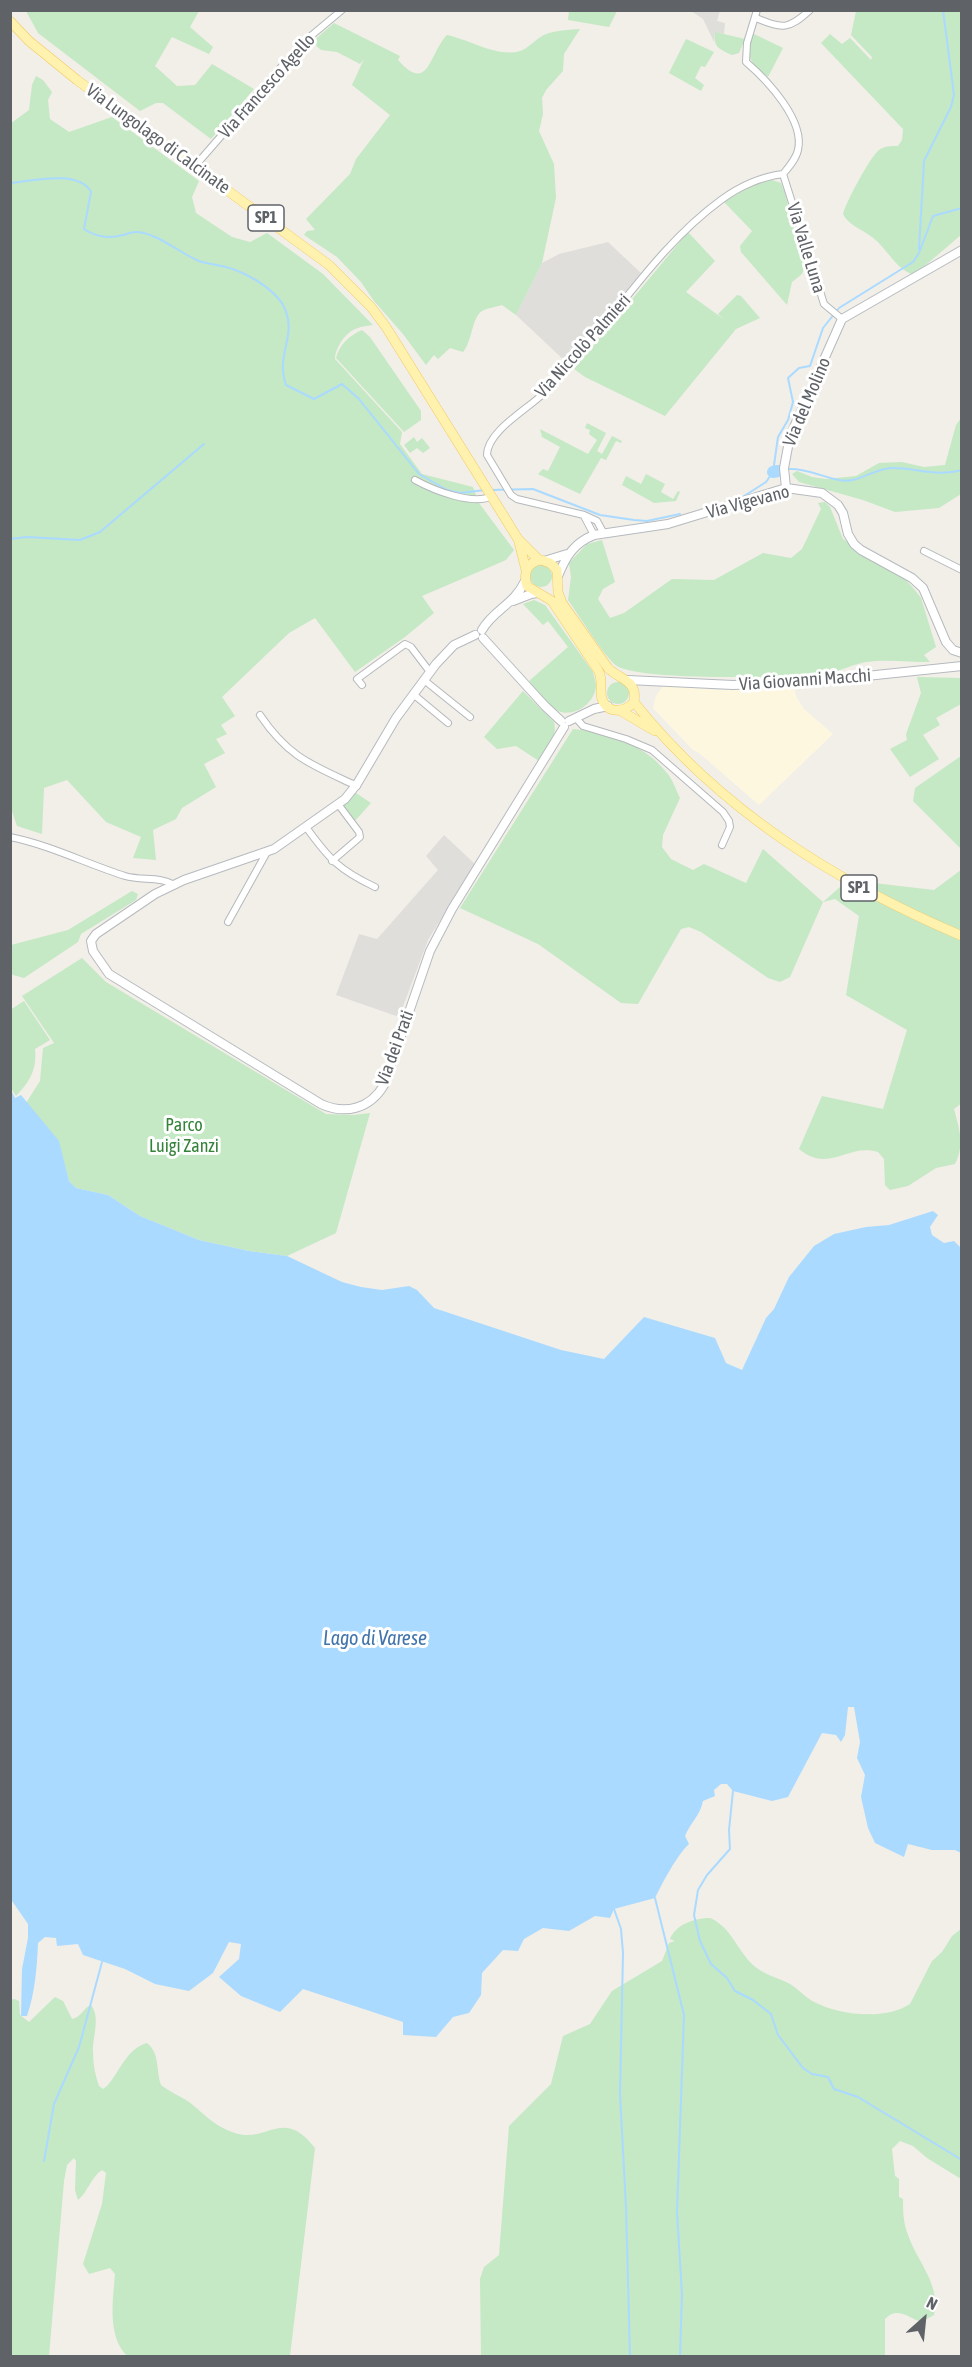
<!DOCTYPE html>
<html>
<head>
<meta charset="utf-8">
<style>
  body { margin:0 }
  #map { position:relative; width:972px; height:2367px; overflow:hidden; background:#f1efe8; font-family:"Asap Condensed",sans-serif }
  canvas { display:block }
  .frame { position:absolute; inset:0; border:12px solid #5f6368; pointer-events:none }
  .north { position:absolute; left:894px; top:2289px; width:60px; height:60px; -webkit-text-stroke:4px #fff; paint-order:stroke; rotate:27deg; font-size:16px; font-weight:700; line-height:24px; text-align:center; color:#5f6368 }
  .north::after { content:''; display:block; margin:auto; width:21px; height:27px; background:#5f6368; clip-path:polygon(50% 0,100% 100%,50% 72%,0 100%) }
</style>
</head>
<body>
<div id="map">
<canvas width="972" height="2367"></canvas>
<div class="frame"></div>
<div class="north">N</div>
</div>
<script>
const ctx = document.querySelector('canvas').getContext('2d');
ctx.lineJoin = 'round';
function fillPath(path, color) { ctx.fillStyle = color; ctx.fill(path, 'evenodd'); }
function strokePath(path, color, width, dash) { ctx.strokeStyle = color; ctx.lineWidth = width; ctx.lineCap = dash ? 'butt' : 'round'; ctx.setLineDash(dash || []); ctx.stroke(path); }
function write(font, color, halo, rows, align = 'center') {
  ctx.font = font + ' "Asap Condensed",sans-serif'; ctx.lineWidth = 6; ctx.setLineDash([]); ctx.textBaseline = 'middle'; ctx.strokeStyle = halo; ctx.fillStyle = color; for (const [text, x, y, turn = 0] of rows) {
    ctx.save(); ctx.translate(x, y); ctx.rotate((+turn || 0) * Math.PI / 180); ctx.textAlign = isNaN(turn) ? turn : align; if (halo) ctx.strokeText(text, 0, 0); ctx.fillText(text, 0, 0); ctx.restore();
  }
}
fillPath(new Path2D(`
  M663,686l57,4 74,-2 2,8 8,13 29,25 -74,71 -60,-52 -6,-3 -40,-42 3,-12z`), '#fef7e0');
fillPath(new Path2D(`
  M691,11h29l-3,10 8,2 -1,11 -9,-1 -1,9 -11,-23z
  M608,242l33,31 -74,90 -51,-48 26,-52 17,-9z
  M444,835l31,29 -47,76 -29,77 -63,-22 23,-61 18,5 61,-69 -12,-14z`), '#e0deda');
fillPath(new Path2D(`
  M26,11h173l-9,16 23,20 -4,7 -37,-17 -17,29 22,20 18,-1 17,-21 42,25 -43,50 -48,-36h-7l-16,8 -102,-78z
  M569,11v-1l48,1 -8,16 -41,-7z
  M856,11h105v224l-47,40c-20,-7 -25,-25 -42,-38 -9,-7 -24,-12 -29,-23 3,-12 27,-57 36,-64 5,-4 12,-4 19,-4l4,-6 1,-11 -82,-86 9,-9 12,10 8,-6 21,22 1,-3 -21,-22z
  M334,23l66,33 -2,4c31,35 31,-7 49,-25 21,4 51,23 73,16 7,-2 13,-9 19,-13 11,-8 28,-8 41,-9l-16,25 -1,17 -17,19 -4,8 1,16 -4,17 15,33 2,34 -14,65 -26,52 -14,-10c-6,2 -15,3 -20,6 -10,6 -10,31 -19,41l-13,-4 -12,11 -4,-4 -8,10 -23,-31 -29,-33 -13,-19 -24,-25 -33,-22 3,-4 8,-1 -9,-11 44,-45 6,-15 34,-44 -38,-30 12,-26 -4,5 -23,-12 -16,-2 -9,-8z
  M715,32l30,7 -6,14 -7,2c-13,-6 -19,-8 -17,-23z
  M752,33l31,15 -15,29c-18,-13 -23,-21 -16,-44z
  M686,39l28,13 -9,15 -4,-1 -6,12 9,7 -3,6 -32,-18z
  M36,76l7,4 9,12 -4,8 2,19 19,13 43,-15 87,64 -7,16 4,16 36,24 18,5 17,-9 56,41 50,51c-5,1 -11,1 -15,3 -12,3 -23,20 -23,31l67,73 -2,12 22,30 51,13 6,16 35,47 -8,10 -84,36 12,17 -29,24 -50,35 -40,-54 -26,15 -67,64 13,19 -14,9 6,9 -11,5 9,14 -21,11 12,23 -34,21 -6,11 -23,11 3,30 -23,-2 8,-21 -35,-15 -39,-42 -23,8 -2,46 -25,-8 -6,-18 -1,-684 19,-14 3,-25z
  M769,179l12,4 4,10 19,76 -2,5 -10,8 -5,23 -46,-53 -1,-6 12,-15 -28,-29 24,-14z
  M688,232l27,29 -29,31 39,28 -7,-6 19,-19 4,1 19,22 -24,11 -71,87 -80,-39 -11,-8z
  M362,330l8,7 51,74v9l-17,12 -68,-74c4,-14 13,-22 26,-28z
  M961,418v76l-22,14 -44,4 -32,-12 -64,-18 -7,-8 5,-3 15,6 14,2 30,-3 23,-13 23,-1 22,5 21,-2 11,-40z
  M587,423l19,10 -9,18 5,3 10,-18 10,5 -1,2 -5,-2 -10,19 -5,-2 -21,36 -42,-20 5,-5 5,2 12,-24 -18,-10 -2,-8 48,25 9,-14 -8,-6 1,-4 -5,-2z
  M414,437l3,5 5,-4 8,10 -7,5 -6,-5 -7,5 -6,-8z
  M646,474l19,10 -4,8 12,7 5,-8 2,1 -4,9 -22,2 -32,-18 4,-9 15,8z
  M825,502l5,5 13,32 63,41 8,9 7,9 15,49 -12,8 6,7c-21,0 -44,-3 -64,0 -12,2 -24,8 -36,11 -32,5 -190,8 -213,-7 -13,-9 -38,-51 -49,-66l3,-23 -2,-14 18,-19 15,-4 13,42 -12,7 -5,10 12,19 14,-5 48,-34 42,1 49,-27 28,5 11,-9 19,-40 -3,-6z
  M530 576a11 11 0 1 1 22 0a11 11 0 1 1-22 0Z
  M534,600l11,5 48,67c1,5 3,10 3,14 -1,17 -22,32 -38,25 -12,-5 -21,-21 -29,-30l39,-34 -20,-26 -5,4 -20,-21z
  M917,677l44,1v26l-25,14 4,7 -17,10 16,24 -29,18 -20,-28 17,-9 -1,-6 15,-41z
  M607 693a11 11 0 1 1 22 0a11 11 0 1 1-22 0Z
  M523,691l31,31c4,15 -7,26 -15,39l-23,-15 -19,3 -13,-12z
  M573,729c34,3 73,16 94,44 6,7 9,17 13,25l-17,37 -1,12 9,12 22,11 11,-6 42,19 17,-34 60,53 25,-22 86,10 27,-20 1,233 -8,6c5,19 11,36 1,55l-19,4 -28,18 -18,4 -5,-5 -1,-26 -6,-7c-30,-9 -49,22 -79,-3l23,-53 61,13 24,-79 -61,-35 13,-79 -24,-17 -12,3 -33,75 -10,5 -12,-4 -67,-46 -12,-5 -8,2 -43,75 -17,-1 -83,-59 -78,-36z
  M961,756v93l-48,-48 2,-13z
  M356,793l15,10 -18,20 -12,-16z
  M132,891l6,3 -2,6 -55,34 -3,8 -54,36 -11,-3 -2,-3v-27l57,-15z
  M82,958l24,24 220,132 28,1 16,-2 -34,120 -49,23 -38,-5 -50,-11 -59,-24 -32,-21 -32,-7 -7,-7 -5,-18 -38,-60 14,-22 3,-33 11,-5 -32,-47z
  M24,1001l26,39 -15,9c2,21 -5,32 -19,47l-5,-8 -1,-78z
  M710,1918c21,9 27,32 43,47 10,9 25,13 37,19 8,5 14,12 22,17 26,14 72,20 98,3l22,-43 10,-9 10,-16 9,-7v250l-34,-21 -14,-12 -13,-5 -8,8 3,27 4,3v18l4,2c0,10 0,22 4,33 9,29 34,51 27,83l-13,7c-12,-4 -24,-16 -36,-3v37h-404l-1,-77 4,-12 15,-12 10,-129 42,-42 12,-48 27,-12 22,-33 50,-30 7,-18 6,-2 -5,-2c6,-15 25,-21 40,-21z
  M55,1997l8,4 9,18c11,-3 11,-11 19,-14 10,13 1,33 2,47 0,12 2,23 6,34l4,3 4,-3c13,-14 19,-37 40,-43 13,10 9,28 14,42 9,7 19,11 28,17 18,14 23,23 46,31 32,11 48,-27 80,15l-25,208h-163c-20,-20 -14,-56 -12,-82l-5,-6 -21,6 -6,-10 19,-60 4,-31 -4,-3c-11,7 -14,22 -24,30l-3,-10 1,-29 -2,-3 -7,7 -3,16 -15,175h-38l-1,-356 4,-1 5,2 1,14 9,7z`), '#c5e8c5');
fillPath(new Path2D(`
  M11,1090l4,8 6,-3 38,46 10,40 7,7 32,7 32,21 59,24 50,11 38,5 55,26 19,5 21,3 27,-4 8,4 17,18 127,42 43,9 40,-42 71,21 11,25 16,7 24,-52 8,-9 15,-32 25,-31 20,-12 32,-7 23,-2 44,-14 5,4 -8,12 2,8 12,8 10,-2 8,8 -1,604 -6,-3h-23l-24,-6 -4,13 -29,-14 -7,-15 -7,-31 4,-22 -8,-17 3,-16 -6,-35h-6l-3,28 -4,7 -5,-7 -14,-2 -34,64 -16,4 -39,-10 -6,-7h-6l-7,6 1,6 -12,5c-3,15 -13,22 -18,35l4,8c-12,11 -26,38 -34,54l-41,11 -4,9 -15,-2 -26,15 -26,-3 -19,11 -6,12 -15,-1 -21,23 -1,22 -12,18 -16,4 -17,20 -33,-2v-13l-100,-33 -23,23 -39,-16 -22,-19 20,-18 2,-15 -12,-2 -16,31 -24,18 -34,-7 -30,-15 -42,-14 -5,-11 -21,2 -1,-8 -11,-1 -7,6c-1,24 -3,50 -11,73h-6l1,-47 6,-31v-14l-18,-26z`), '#aadaff');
strokePath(new Path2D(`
  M10,11l1,-1
  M10,183c22,-2 69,-14 81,9l-7,37c12,8 25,10 39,6 4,-1 9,-3 13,-3 20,0 45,22 63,29 12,4 25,4 36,9 17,6 43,22 50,39 12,29 -10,45 1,76l28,14 28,-15 17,15 60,75 28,16 13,3 25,-3
  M919,249l5,-88 27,-54 3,-12 -11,-85
  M789,469c17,-1 33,8 50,11 20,4 35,-12 53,-12 25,0 45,9 70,2
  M490,490l43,-1 67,26 34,5 13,1 33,-7
  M741,498l25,-16 7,-10 5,-35 10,-17 5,-18 -5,-24 11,-10 11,-2 13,-38 16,-20 74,-46 6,-9 14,-37 29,-8
  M10,539l17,-2 53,3 20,-8 104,-88
  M733,1791l-4,39 1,19 -23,26 -9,15 -4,25 6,26 11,23 16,14 8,13 18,9 18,14 7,21 25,33 9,6 16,3 6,12 24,8 104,63
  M655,1898l29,117 -7,197 5,83 -2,61
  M614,1909l7,20 2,24 -3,141 6,113 4,149
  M44,2161l10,-57 25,-57 23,-85`), '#aadaff', 2);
strokePath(new Path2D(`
  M773,472l5,-1`), '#aadaff', 12);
const street = new Path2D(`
  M757,10l-10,33 -1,19c21,18 59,58 52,88 -2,9 -9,17 -15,24
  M756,18c27,11 32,12 54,-8
  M195,166l94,-108 17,-18 36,-30
  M783,174l41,130 18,15
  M415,480c18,10 58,26 77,16
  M584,516l10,19
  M603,532l-6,-11 -13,-6 -67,-16 -6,-4 -24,-40c0,-24 41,-46 57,-62 63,-61 106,-141 177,-193 19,-14 39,-23 62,-26
  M924,551l38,19
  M424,680l46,37
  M362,685l-5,-6 48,-35 6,3 19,25
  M413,694l35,29
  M260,715c29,43 52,50 97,71
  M576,718l7,8 43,13 26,11 71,62 6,9 1,6 -8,18
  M306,827c23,32 33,43 69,60
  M10,837c40,8 77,27 115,39 17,5 34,0 50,9
  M332,861l28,-24 -1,-5 -21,-28
  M228,922l39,-70`);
const secondary = new Path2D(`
  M786,488l-2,-20 6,-32 52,-117 120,-69
  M544,561l23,-7
  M558,576c8,-20 16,-33 36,-41l74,-11 118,-36 36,5 16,12 5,8 5,21 6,10 7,6 51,28 11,10 23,54 7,8 9,3
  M513,601l18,-7 6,-1
  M482,630c11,-20 32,-25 43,-49
  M475,635l-21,10 -18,19 -40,54 -39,66 -12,15 -71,50 -90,31 -29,14 -59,40 -5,7 2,10 16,23 212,130c24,11 49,5 63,-19l46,-134 22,-42 112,-182
  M483,638l62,68 16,15
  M628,680l105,5 76,-3 153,-16
  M569,721l25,-12 14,-3`);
const primary = new Path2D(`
  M10,21l19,20 48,39 252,185 42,42 15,20 132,212 21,21
  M519,542l7,28
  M541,560l9,3 7,7 1,22 4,11 46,65c12,12 30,12 26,34 -9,10 -26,13 -32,-3 -3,-10 2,-19 -4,-29l-46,-69 -25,-15c-4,-13 0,-24 14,-26z
  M634,702c86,108 201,180 328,234
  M621,711l34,20`);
strokePath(street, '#b5b8bc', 8);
strokePath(secondary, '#b6babf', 10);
strokePath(primary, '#f2c960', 10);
strokePath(street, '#fff', 6);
strokePath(secondary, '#fff', 8);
strokePath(primary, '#fff2af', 9);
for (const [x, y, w] of [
  [266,218,36],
  [859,888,36]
]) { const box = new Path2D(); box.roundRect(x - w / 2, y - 13, w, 26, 4.5); ctx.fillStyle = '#fff'; ctx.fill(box); strokePath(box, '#5f6368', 1.5); }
write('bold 16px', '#5f6368', null, [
  ["SP1",266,218],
  ["SP1",859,888]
]);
write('18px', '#5f6368', '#fff', [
  ["Via Francesco Agello",267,86,-48],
  ["Via Lungolago di Calcinate",158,139,36],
  ["Via Valle Luna",806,248,73],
  ["Via Niccolò Palmieri",583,346,-48],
  ["Via del Molino",807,402,-67],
  ["Via Vigevano",748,502,-15],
  ["Via Giovanni Macchi",805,680,-4],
  ["Via dei Prati",395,1048,-70]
]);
write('18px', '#348238', '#fff', [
  ["Parco",184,1125],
  ["Luigi Zanzi",184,1146]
]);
write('italic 20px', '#4174aa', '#fff', [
  ["Lago di Varese",375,1639]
]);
</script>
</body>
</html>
